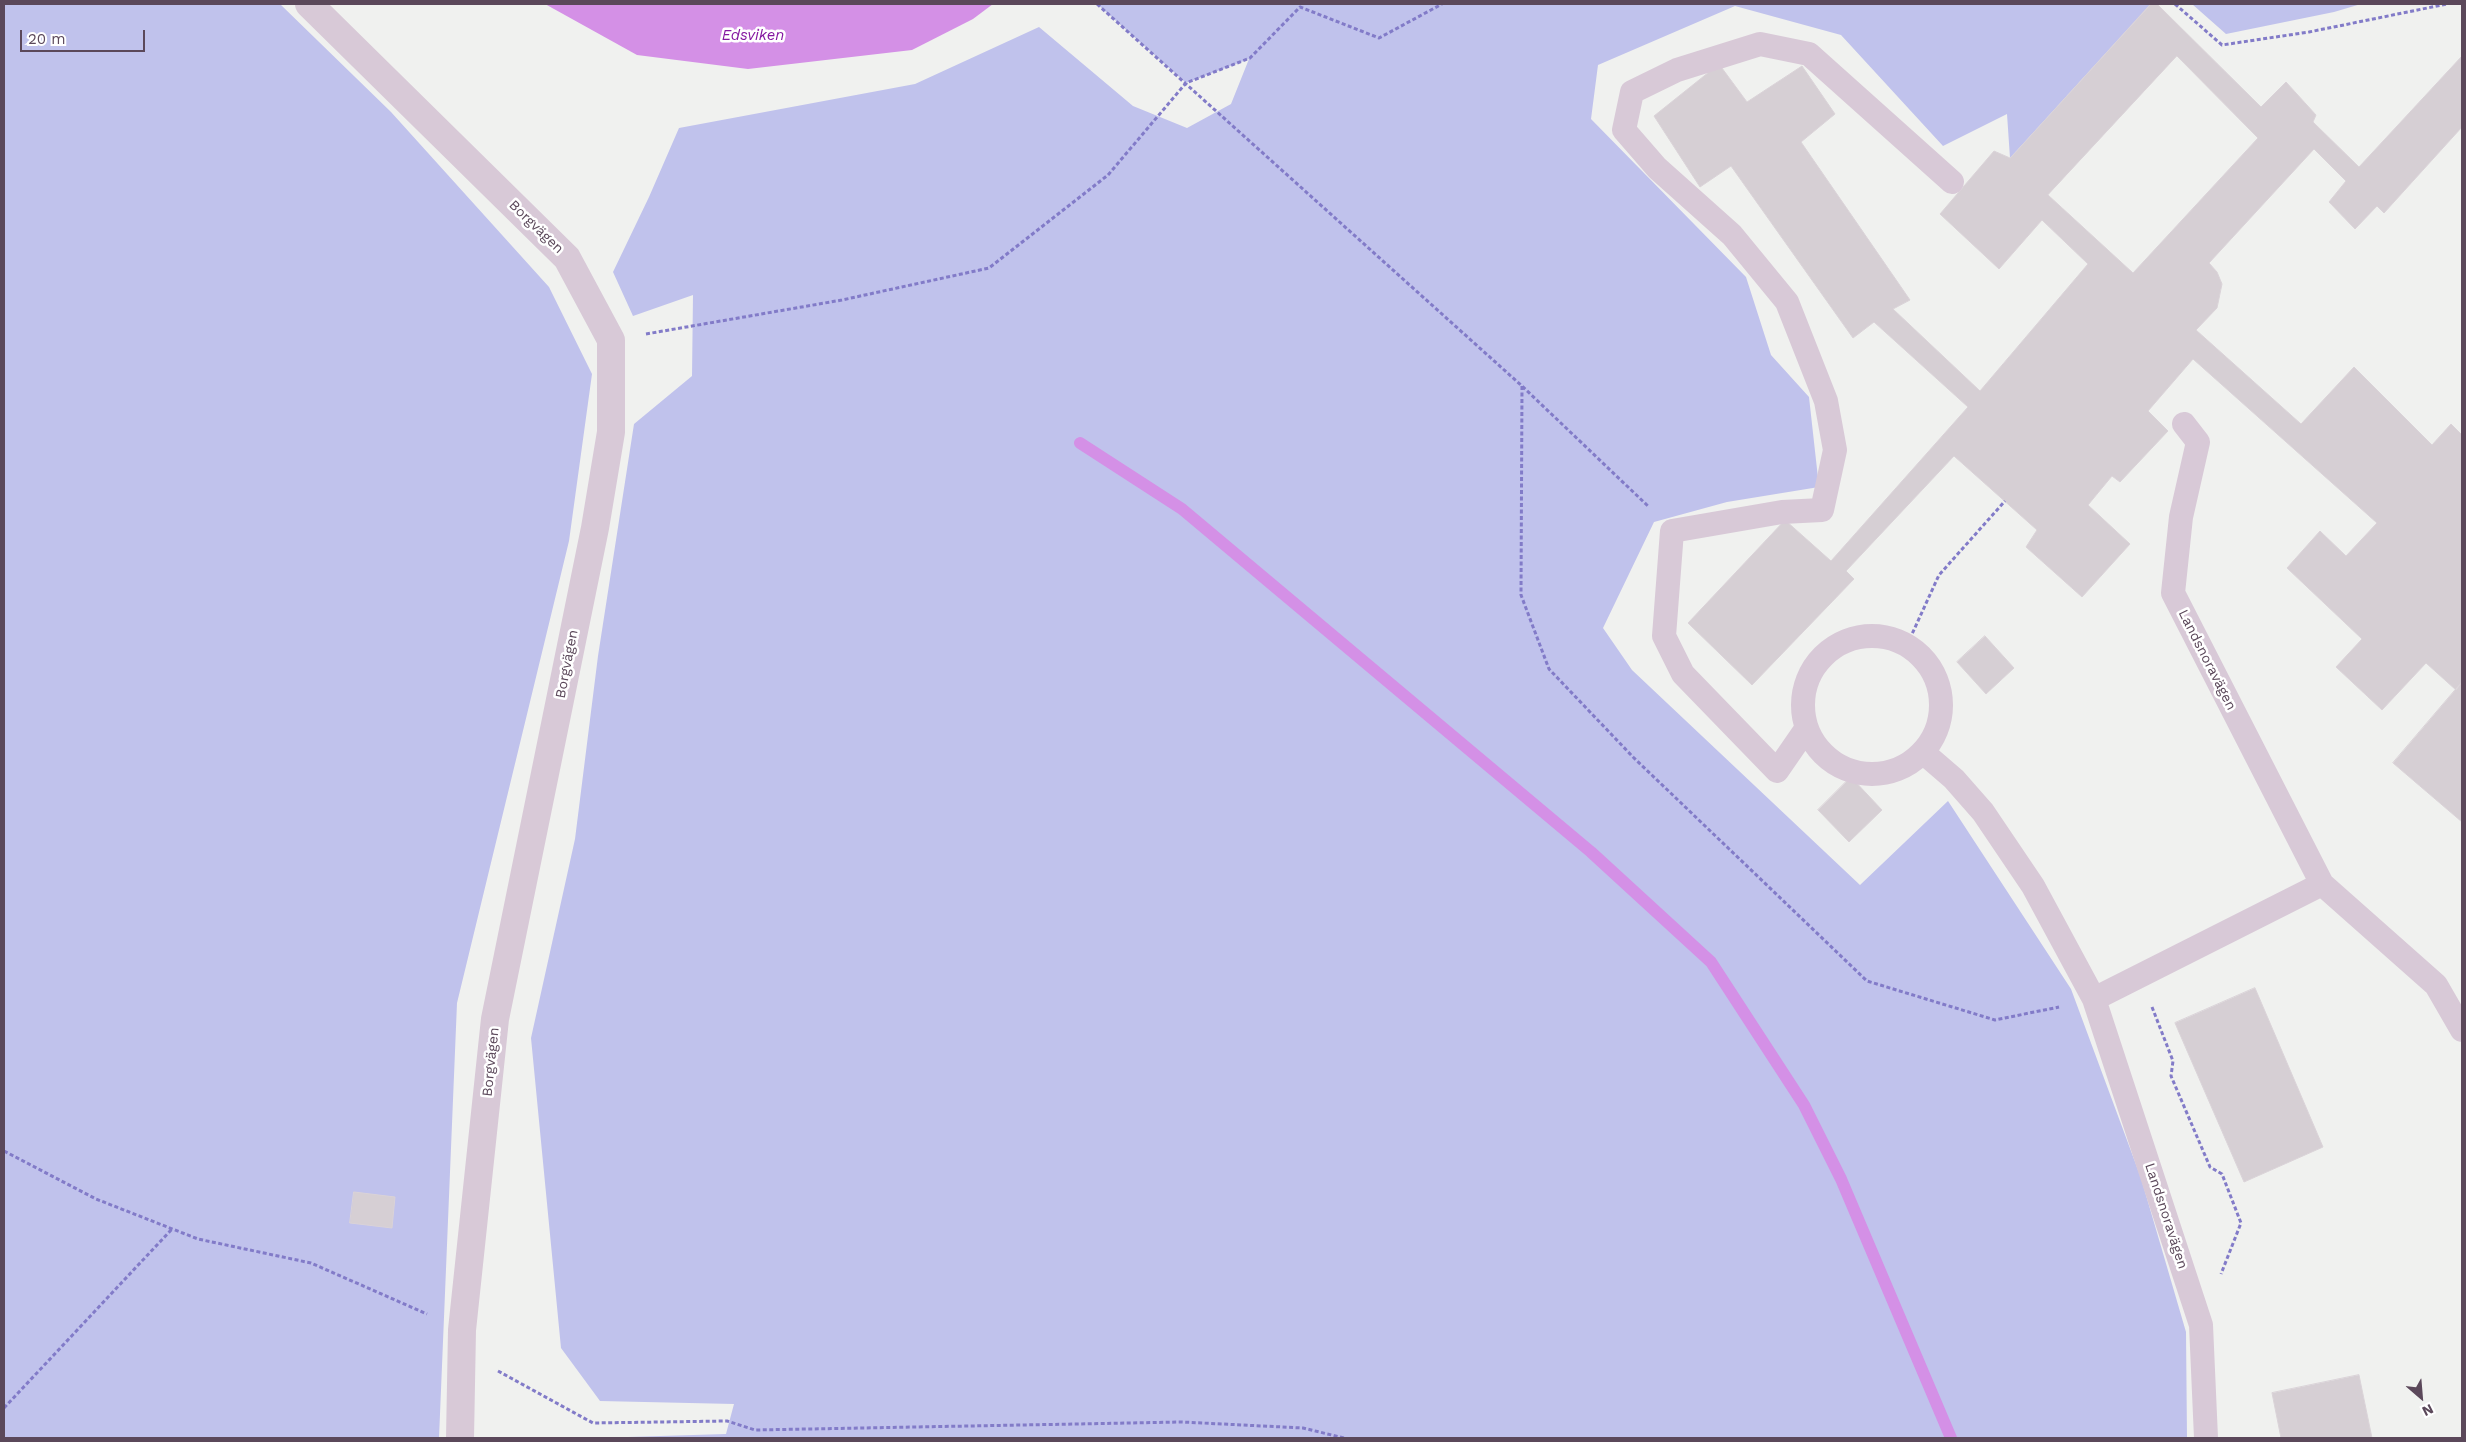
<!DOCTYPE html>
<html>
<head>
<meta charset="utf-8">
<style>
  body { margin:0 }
  #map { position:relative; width:2466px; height:1442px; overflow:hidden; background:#f0f1ef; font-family:"Work Sans",sans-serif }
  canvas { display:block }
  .frame { position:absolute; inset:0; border:5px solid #5b485a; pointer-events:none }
  .north { position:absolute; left:2396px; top:1372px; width:50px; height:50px; -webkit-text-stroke:4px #fff; paint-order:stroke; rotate:153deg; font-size:14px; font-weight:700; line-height:20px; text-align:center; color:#5b485a }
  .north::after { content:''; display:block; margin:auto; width:18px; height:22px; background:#5b485a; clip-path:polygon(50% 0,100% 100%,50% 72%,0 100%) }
  .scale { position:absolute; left:20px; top:30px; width:125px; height:22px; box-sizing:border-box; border:2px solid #5b485a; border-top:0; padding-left:6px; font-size:15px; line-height:18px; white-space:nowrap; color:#5b485a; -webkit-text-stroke:4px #fff; paint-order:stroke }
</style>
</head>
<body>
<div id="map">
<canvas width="2466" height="1442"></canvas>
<div class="frame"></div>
<div class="north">N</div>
<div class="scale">20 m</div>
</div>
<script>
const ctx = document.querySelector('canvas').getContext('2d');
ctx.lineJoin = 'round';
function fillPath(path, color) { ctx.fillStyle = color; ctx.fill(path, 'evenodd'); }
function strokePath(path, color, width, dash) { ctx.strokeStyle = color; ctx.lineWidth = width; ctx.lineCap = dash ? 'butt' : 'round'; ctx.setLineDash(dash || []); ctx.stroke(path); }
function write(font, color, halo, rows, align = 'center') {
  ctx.font = font + ' "Work Sans",sans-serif'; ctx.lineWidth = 5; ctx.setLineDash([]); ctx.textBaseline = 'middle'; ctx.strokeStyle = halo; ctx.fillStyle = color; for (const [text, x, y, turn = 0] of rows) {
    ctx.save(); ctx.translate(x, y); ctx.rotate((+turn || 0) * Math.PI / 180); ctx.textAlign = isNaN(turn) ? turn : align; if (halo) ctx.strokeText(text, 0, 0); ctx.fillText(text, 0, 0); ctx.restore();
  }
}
fillPath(new Path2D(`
  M4,4h276l111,108 158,175 43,87 -23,167 -112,462 -18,435h-435z
  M1097,4h1054l-141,154 -3,-44 -64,32 -102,-111 -106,-29 -137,59 -7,54 155,158 25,78 38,42 10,90 -92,15 -73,20 -51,106 29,42 228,215 88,-84 123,188 70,189 45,154 1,106h-1592l131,-4 8,-30 -134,-3 -39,-53 -30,-310 44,-199 23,-183 36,-232 58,-48 1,-81 -60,21 -20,-44 36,-75 30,-69 236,-44 124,-57 94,79 54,22 44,-24 18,-45 -63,24z
  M2192,4h169l-27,8 -108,22z`), '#c0c2ec');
fillPath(new Path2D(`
  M545,4h448l-20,15 -61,31 -164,19 -111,-14z`), '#d490e6');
strokePath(new Path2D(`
  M1080,443l102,66 409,343 120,110 93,143 37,74 110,259`), '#d490e6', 12);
const building = new Path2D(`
  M2151,4h6l104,103 25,-25 30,33 -3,7 46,45 103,-111v71l-78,86 -7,-7 -22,23 -26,-27 17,-21 -32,-32 -105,114 8,9 5,12 -5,24 -21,22 105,94 53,-57 78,78 19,-21 11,11v247l-6,8 -30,-27 -44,47 -46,-43 26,-28 -75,-71 33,-37 26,25 31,-33 -184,-164 -45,52 20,20 -48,51 -8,-6 -24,29 42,39 -48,53 -56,-50 11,-17 -83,-74 -108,115 8,8 -102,106 -64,-62 97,-103 46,41 137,-154 -94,-85 -21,16 -122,-172 -31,21 -46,-71 65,-52 28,38 55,-36 33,48 -34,28 109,158 -17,9 87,82 108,-127 -46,-44 -43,49 -59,-55 54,-63 16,7zM2177,56l81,82 -125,135 -85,-78z
  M1985,636l29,32 -28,26 -29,-32z
  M2462,682v140l-69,-59z
  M1851,777l31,33 -33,32 -31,-32z
  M2255,988l68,159 -79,35 -69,-159z
  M354,1192l41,5 -3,31 -42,-5z
  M2359,1375l13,63h-91l-9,-45z`);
fillPath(building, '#d6cfd4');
strokePath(building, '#dad3d8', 1);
strokePath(new Path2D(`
  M1097,4l425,382 127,121
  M2175,4l47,41 87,-13 138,-28
  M646,334l196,-34 147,-32 119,-93 78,-92 64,-25 50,-51 79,31 63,-34
  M1522,386l-1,209 28,74 84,88 234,224 128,39 64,-13
  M1907,645l32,-70 66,-74
  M2152,1007l21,54 -2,15 39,91 12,7 19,49 -20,51
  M4,1151l92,48 102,40 113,24 116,51
  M498,1371l95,52 134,-2 28,9 427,-8 121,6 41,10
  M4,1408l168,-179`), '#827bc8', 3, [4, 2.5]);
strokePath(new Path2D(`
  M2184,424l14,18 -17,75 -8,76 149,291 114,101 26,45
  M1803 705a69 69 0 1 1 138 0a69 69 0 1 1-138 0Z
  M1806,729l-29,42 -94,-97 -19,-38 8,-105 110,-19 40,-2 13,-60 -9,-49 -39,-99 -55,-67 -75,-67 -33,-38 8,-38 45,-22 83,-26 49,10 143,128
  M1925,754l29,25 29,33 50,74 61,113 107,326 5,113
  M2094,999l228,-115`), '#d8c9d7', 24);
strokePath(new Path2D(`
  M309,4l258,254 44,82v92l-16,96 -100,491 -33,311 -2,108`), '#d8c9d7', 28);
write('14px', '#5b485a', '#fff', [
  ["Borgvägen",536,227,44],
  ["Landsnoravägen",2207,660,63],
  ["Borgvägen",567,664,-79],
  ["Borgvägen",491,1062,-84],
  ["Landsnoravägen",2166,1216,72]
]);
write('italic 15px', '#8416a0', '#fff', [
  ["Edsviken",753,36]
]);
</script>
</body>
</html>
